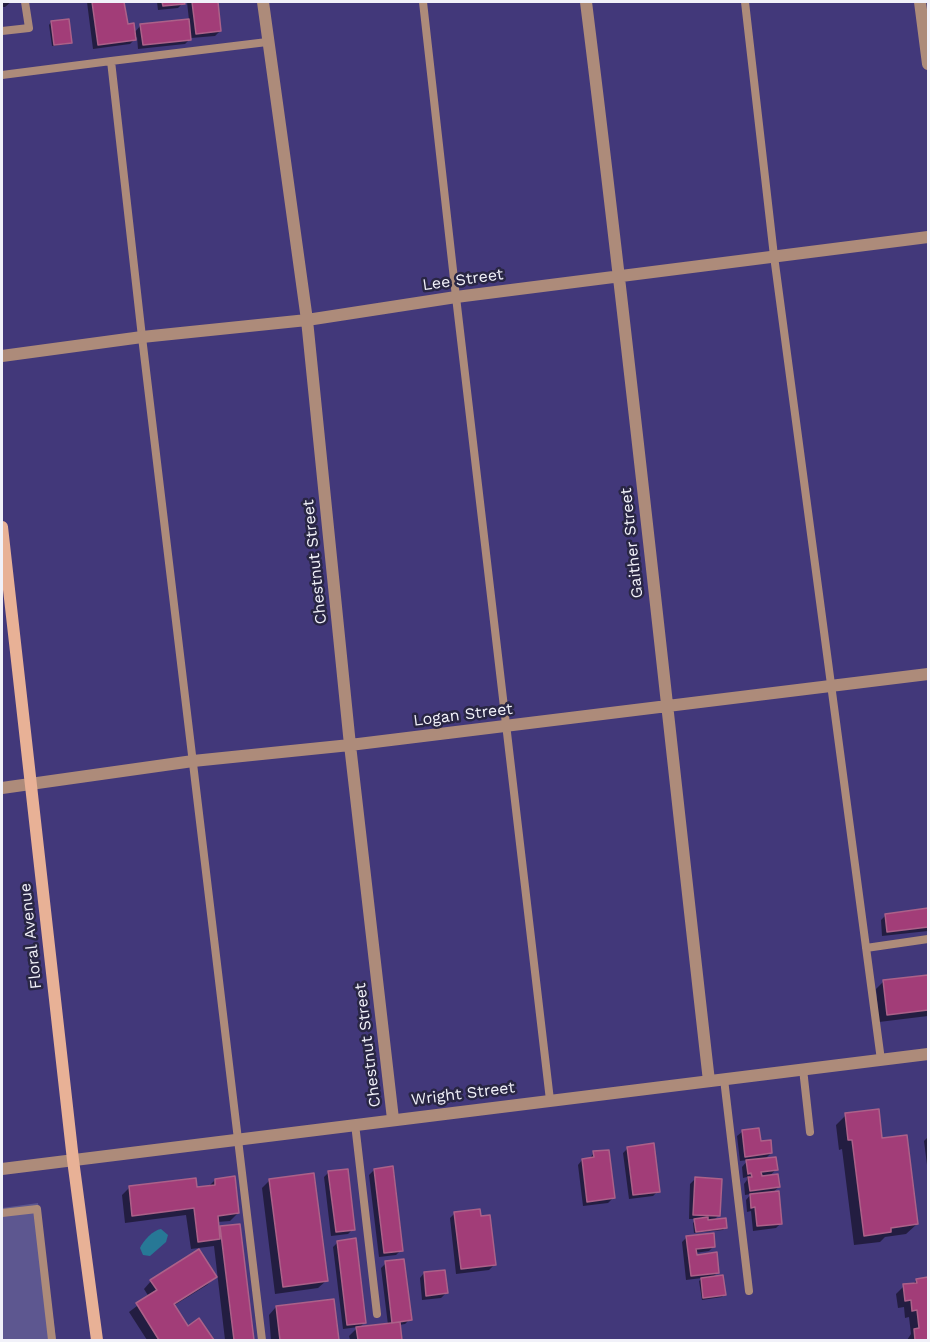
<!DOCTYPE html>
<html>
<head>
<meta charset="utf-8">
<style>
  body { margin:0 }
  #map { position:relative; width:930px; height:1342px; overflow:hidden; background:#42387a; font-family:"Work Sans",sans-serif }
  canvas { display:block }
  .frame { position:absolute; inset:0; border:3px solid #f1f1f9; pointer-events:none }
</style>
</head>
<body>
<div id="map">
<canvas width="930" height="1342"></canvas>
<div class="frame"></div>
</div>
<script>
const ctx = document.querySelector('canvas').getContext('2d');
ctx.lineJoin = 'round';
function fillPath(path, color) { ctx.fillStyle = color; ctx.fill(path, 'evenodd'); }
function strokePath(path, color, width, dash) { ctx.strokeStyle = color; ctx.lineWidth = width; ctx.lineCap = dash ? 'butt' : 'round'; ctx.setLineDash(dash || []); ctx.stroke(path); }
function write(font, color, halo, rows, align = 'center') {
  ctx.font = font + ' "Work Sans",sans-serif'; ctx.lineWidth = 5; ctx.setLineDash([]); ctx.textBaseline = 'middle'; ctx.strokeStyle = halo; ctx.fillStyle = color; for (const [text, x, y, turn = 0] of rows) {
    ctx.save(); ctx.translate(x, y); ctx.rotate((+turn || 0) * Math.PI / 180); ctx.textAlign = isNaN(turn) ? turn : align; if (halo) ctx.strokeText(text, 0, 0); ctx.fillText(text, 0, 0); ctx.restore();
  }
}
fillPath(new Path2D(`
  M38,1203l18,137h-54v-132z`), '#5d5790');
fillPath(new Path2D(`
  M161,1229l7,6 -2,7 -16,14 -7,-1 -3,-7c3,-7 13,-18 21,-19z`), '#277896');
fillPath(new Path2D(`
  M2,2h9l-6,5h-3z
  M87,2h36l3,24 8,7 7,-8 48,-5 -2,-18h29l4,29 -5,5 -24,2 -6,6 -47,5 -1,-12 -7,7 -37,5z
  M157,2h26v1l-5,5 -20,2z
  M51,22l19,20 -2,2 -16,2 -3,-21z
  M928,910v21l-46,5 -1,-16 5,-5z
  M928,977v39l-49,6 -3,-33 8,-8z
  M846,1115l35,25 36,84 -11,10 -21,3 -5,5 -26,3 -12,-96 -3,1 -3,-25z
  M742,1132l29,21 -7,7 12,10 -7,6 10,11 -7,6 9,30 -5,5 -23,3 -2,-20 -4,1 -1,-12 5,-6 -6,1 -1,-11 3,-4v-3l-4,1 -1,-11 6,-7 -8,1 -3,-25z
  M928,1137v36l-4,-32z
  M628,1148l30,43 -5,5 -24,3 -6,-46z
  M594,1153l19,45 -5,5 -25,3 -5,-41 4,-5 7,-1z
  M374,1170l27,80 -5,5 -17,2 -10,-82z
  M329,1172l24,57 -5,5 -17,2 -7,-59z
  M695,1179l24,36 -5,5 11,8 -2,2 -29,3 -1,-10 3,-4h-7l1,-35z
  M215,1180l23,33 -8,8 -13,1 1,6 21,-3 14,115h-28l-11,-94 -23,3 -5,-34 -61,8 -3,-28 7,-7 67,1 12,-2z
  M270,1180l56,101 -8,7 -43,6 -13,-106z
  M455,1213l39,52 -5,5 -33,4 -6,-56z
  M687,1237l27,9 -5,5 -14,2v4l23,15 -6,6 12,17 -2,2 -20,3 -3,-19 3,-3 -16,2 -4,-38z
  M338,1242l27,80 -6,6 29,-3 -7,-57 5,-5 24,56 -5,5 -6,1 2,15h-51l-1,-4 9,-9 -15,2 -10,-82z
  M424,1273l22,20 -5,5 -19,2 -2,-22z
  M215,1277l-8,8 -34,21 14,22 12,-7 13,19h-65l-18,-28 20,-15 -5,-8 7,-8z
  M928,1279v61h-21l4,-6 -2,-17 -4,1 -1,-11 -6,1 -2,-14 8,-8 8,-1 5,-5z
  M333,1300l5,40h-67l-2,-25 7,-8z`), '#0007');
const building = new Path2D(`
  M92,2h32l4,22 6,-1 2,17 -38,5z
  M162,2h22l1,2 -22,2z
  M192,2h26l3,29 -25,3z
  M69,19l3,24 -18,2 -3,-24z
  M189,19l2,21 -48,5 -3,-21z
  M928,908v19l-41,5 -2,-18z
  M928,975v35l-41,5 -4,-35z
  M879,1109l3,29 25,-3 11,89 -27,4v4l-27,4 -12,-96h-4l-3,-27z
  M759,1128l2,13 10,-1 1,13 -27,4 -3,-27z
  M654,1143l6,49 -27,3 -6,-48z
  M609,1150l6,48 -28,4 -5,-43 12,-2 -1,-6z
  M776,1157l2,13 -17,2 1,4 16,-2 2,13 -30,4 -2,-14h4l-1,-4 -3,1 -2,-14z
  M393,1166l10,85 -19,2 -10,-84z
  M348,1169l7,61 -19,2 -8,-61z
  M314,1173l14,108 -45,6 -14,-108z
  M235,1176l4,37 -21,3 2,23 -22,3 -4,-34 -62,8 -3,-30 67,-8 1,9 18,-2v-6z
  M695,1177l27,2 -2,37 -27,-1z
  M779,1191l3,33 -25,2 -2,-19 -4,1 -1,-14z
  M480,1209l1,7 9,-1 6,50 -35,4 -7,-57z
  M708,1217v3l18,-2 1,10 -31,4 -2,-13z
  M240,1224l14,116h-20l-14,-114z
  M714,1233l1,14 -19,2 1,6 20,-3 2,21 -28,3 -5,-40z
  M356,1238l10,85 -19,2 -10,-84z
  M199,1249l18,28 -43,27 14,22 11,-8 15,22h-55l-23,-37 21,-13 -7,-10z
  M404,1259l8,61 -20,3 -7,-62z
  M445,1270l3,23 -22,3 -2,-24z
  M723,1275l3,20 -23,3 -2,-20z
  M928,1277v63h-19h6l-1,-11 5,-1 -2,-18 -5,1 -1,-11 -6,1 -2,-17 14,-1 -1,-4z
  M334,1299l5,41h-59l-4,-34z
  M400,1322l2,18h-44l-2,-13z`);
fillPath(building, '#a23d78');
strokePath(building, '#ac6189', 1.5);
strokePath(new Path2D(`
  M423,2l33,295 94,803
  M745,2l29,254 107,804
  M2,31l27,-3 -4,-26
  M111,61l156,-19
  M2,75l109,-14 31,276 120,1003
  M866,948l62,-9
  M803,1069l7,63
  M724,1079l25,212
  M355,1124l22,190
  M2,1213l35,-4 15,131`), '#ad8b7a', 8);
strokePath(new Path2D(`
  M263,2l44,318 43,425 43,374
  M586,2c45,359 82,719 123,1079
  M920,2l8,62
  M2,356l140,-19 165,-17 149,-23 472,-60
  M2,788l191,-27 157,-16 578,-71
  M2,1169l926,-115`), '#ad8b7a', 12);
strokePath(new Path2D(`
  M2,527l71,633 24,180`), '#e8b196', 12);
write('16px', '#f1f1f9', '#292644', [
  ["Lee Street",463,280,-8],
  ["Gaither Street",632,543,-96],
  ["Chestnut Street",315,562,-96],
  ["Logan Street",463,715,-7],
  ["Floral Avenue",31,936,-96],
  ["Chestnut Street",368,1045,-97],
  ["Wright Street",463,1094,-7]
]);
</script>
</body>
</html>
